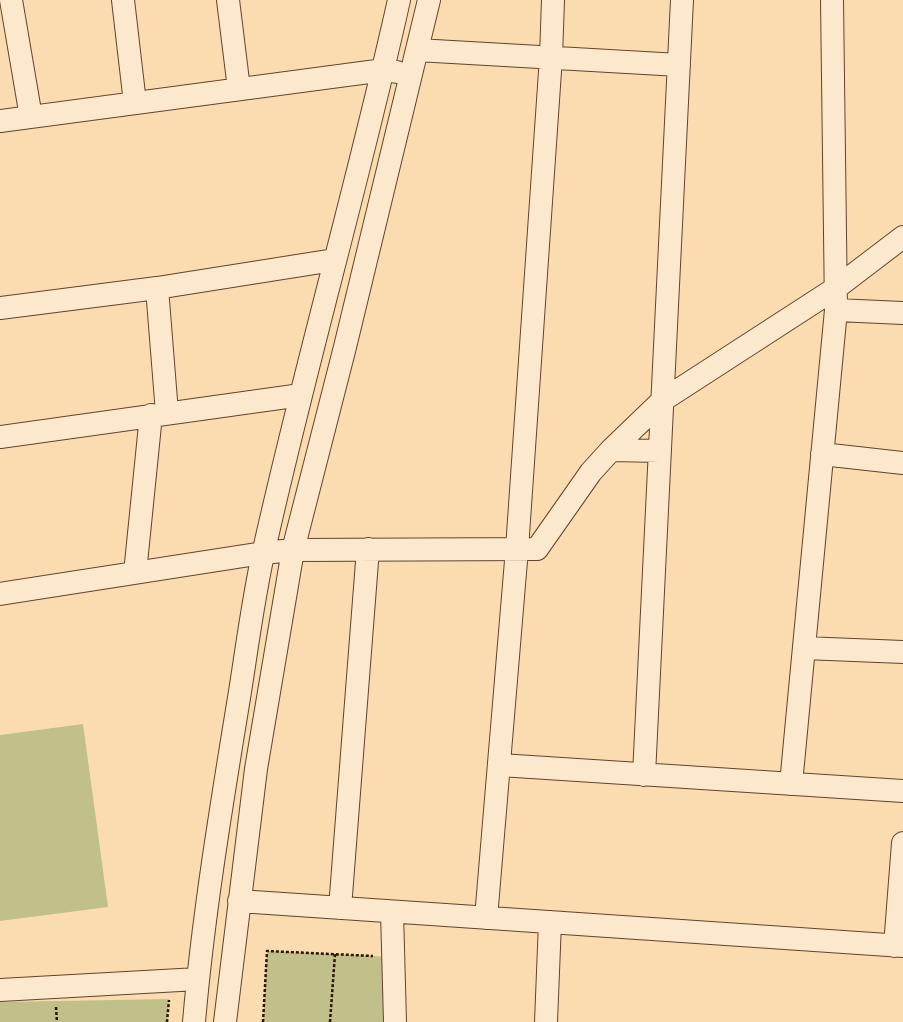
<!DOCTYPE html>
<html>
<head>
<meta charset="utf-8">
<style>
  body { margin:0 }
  canvas { display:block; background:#fbdcb0 }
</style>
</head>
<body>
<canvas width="903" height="1022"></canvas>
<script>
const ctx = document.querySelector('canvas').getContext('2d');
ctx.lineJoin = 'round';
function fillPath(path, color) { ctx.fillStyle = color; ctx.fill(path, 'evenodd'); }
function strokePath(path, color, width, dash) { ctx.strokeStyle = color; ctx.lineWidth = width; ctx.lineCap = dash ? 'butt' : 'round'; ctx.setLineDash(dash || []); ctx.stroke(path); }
fillPath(new Path2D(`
  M83,724l25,183 -108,14v-186z
  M267,951l125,6 -3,65h-126z
  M169,999l-2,23h-167v-20z`), '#c1c08a');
const minor = new Path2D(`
  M11,0l20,117
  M123,0l12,103
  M228,0l11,89
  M417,50l262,15
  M0,121l384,-51 13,2
  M157,288l10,125
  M0,308l157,-20 177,-28
  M836,310l67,3
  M0,437l301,-42
  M611,450l49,1
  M822,454l81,9
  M135,573l16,-158
  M0,594l263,-41 30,-3 244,-1 54,-77 20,-22 52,-50 173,-112 67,-51
  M804,648l99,4
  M500,765l403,26
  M644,775l38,-775
  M791,784l45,-474 -4,-310
  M239,901l664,45
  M340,908l28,-359
  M392,912l3,110
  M486,918l31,-369 34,-492 2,-57
  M895,946l8,-103
  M0,990l198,-11
  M194,1022c9,-104 26,-208 43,-312 9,-53 15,-107 27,-160 41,-184 94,-366 135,-550
  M225,1022l31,-253 37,-219 52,-203 84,-347
  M546,1022l4,-100`);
strokePath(minor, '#60442c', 24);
strokePath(new Path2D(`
  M56,1007l1,15
  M167,1022l2,-22
  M263,1022l4,-71 106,5
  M330,1022l5,-68`), '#2c1200', 2.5, [3, 2]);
strokePath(minor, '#fce8cc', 22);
</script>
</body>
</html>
